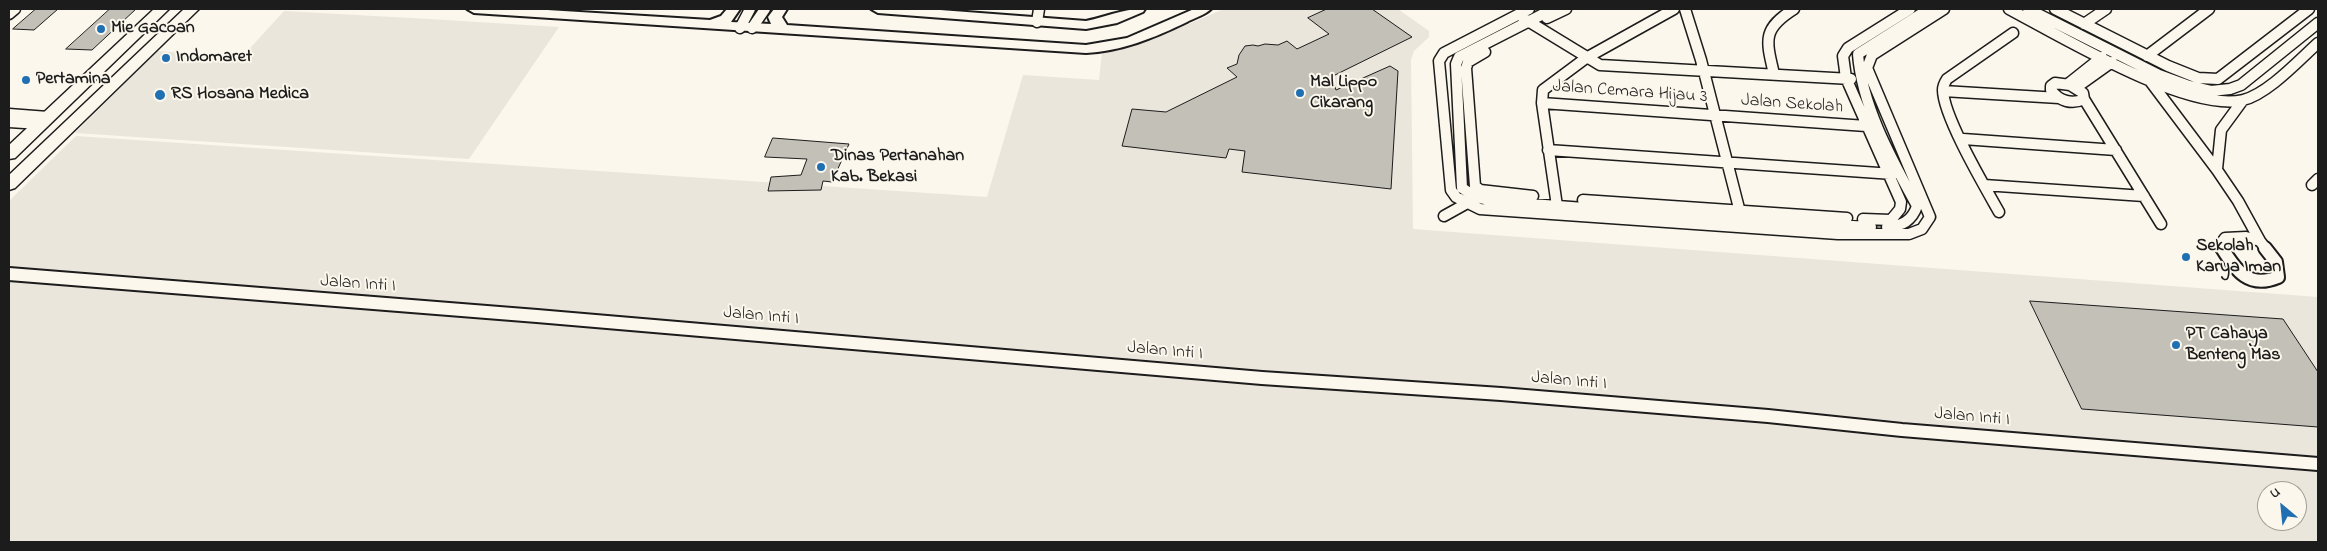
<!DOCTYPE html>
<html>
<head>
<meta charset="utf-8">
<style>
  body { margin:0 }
  #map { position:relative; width:2327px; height:551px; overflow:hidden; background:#fbf7ec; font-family:"Indie Flower",sans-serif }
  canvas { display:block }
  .frame { position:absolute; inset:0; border:10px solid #1c1c1c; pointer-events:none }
  .north { position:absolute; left:2257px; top:481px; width:50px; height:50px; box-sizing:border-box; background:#fbf7ec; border:1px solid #a29f99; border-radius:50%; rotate:332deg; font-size:14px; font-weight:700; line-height:20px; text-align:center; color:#1c1c1c }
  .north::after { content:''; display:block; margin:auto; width:18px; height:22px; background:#1f6fb2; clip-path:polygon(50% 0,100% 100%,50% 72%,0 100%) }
</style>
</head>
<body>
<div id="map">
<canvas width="2327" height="551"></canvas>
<div class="frame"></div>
<div class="north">U</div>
</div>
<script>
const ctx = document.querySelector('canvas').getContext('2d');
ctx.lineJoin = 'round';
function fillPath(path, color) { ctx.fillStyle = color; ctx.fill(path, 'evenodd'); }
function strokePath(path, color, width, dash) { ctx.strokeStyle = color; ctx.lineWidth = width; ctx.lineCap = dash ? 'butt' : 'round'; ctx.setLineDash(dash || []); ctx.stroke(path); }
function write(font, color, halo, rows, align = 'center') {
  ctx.font = font + ' "Indie Flower",sans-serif'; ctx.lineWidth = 4; ctx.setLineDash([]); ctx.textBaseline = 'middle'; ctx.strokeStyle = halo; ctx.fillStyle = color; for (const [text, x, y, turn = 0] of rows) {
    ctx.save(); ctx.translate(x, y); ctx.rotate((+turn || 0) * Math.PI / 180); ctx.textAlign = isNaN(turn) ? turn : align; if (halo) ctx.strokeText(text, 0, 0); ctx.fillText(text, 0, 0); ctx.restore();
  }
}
fillPath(new Path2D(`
  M1224,9h174l31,22v6l-15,14 -3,9 2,169 905,68v245h-2309v-341l67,-65 911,61 36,-122 76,5 3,-28 14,-2 37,-11zM2267,491h30v30h-30z
  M284,11l145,8 130,8 -90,132 -394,-26 82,-82 85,6z`), '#eae6dc');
const building = new Path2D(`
  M36,9h22l-24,21 -21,-1z
  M110,9h26l-44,41 -26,-1z
  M1327,9h45l40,28 -81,40 5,13 54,-24 8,5 -7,118 -149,-17 3,-21 -16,-2 -3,9 -104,-12 10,-37 34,3 71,-35 -10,-9 10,-4 2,-9 6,-9 8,-1 5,1 7,-2 13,1 9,-4 10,8 32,-15 -21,-16z
  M773,138l76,6 -17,38 -9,-1 -2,9 -53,1 3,-14 30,-2 6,-16 -42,-2z
  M2030,301l253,18 35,53v55l-236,-18z`);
fillPath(building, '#c3c0b8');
strokePath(building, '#1c1c1c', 1);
const streetFar1 = new Path2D(`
  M1529,9l-85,44 -5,8 12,129 5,7 24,12 358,25h71l13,-5 8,-12 -63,-149 5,-13 72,-46
  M1553,9l-94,48 -3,7 6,124 14,9 16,4 250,19 129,7
  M1685,9l16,51 40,156
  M2009,9c51,27 179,104 234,91 25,-6 56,-40 75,-57
  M2028,9l131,66 30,11 22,5 19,-2 11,-4 77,-62
  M2055,9l113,57 30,12 20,1 91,-70
  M9,14l6,-5
  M1523,18l77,47 251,14
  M1547,18l19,-9
  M1037,22l2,-13
  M2084,24l22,-15
  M740,28l10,-19
  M752,28l13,-19
  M1485,52l-17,10 -2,6 9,118 5,4 53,6
  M2147,56l62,-47
  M1774,74c-8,-34 -12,-45 20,-65
  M2150,81l67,89 21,31 22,40
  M2055,83l15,2 13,8 1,6c-12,6 -25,2 -33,-9v-4z
  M2068,84l34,-27
  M2077,87l35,-25
  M1943,91l116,7
  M2084,99l77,125
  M1542,103l324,23
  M9,114l39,3
  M9,122l31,2
  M1963,139l153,11
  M1548,150l345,24
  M2217,169l4,-39 22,-30
  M1984,185l160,11
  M2312,185l6,-6
  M1583,200l264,18
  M1557,206l-15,-103 1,-13 43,-32 88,-49
  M1999,212c-14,-25 -56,-96 -56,-122 0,-4 2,-8 4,-11l66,-46
  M1444,216l27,-15
  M1863,219l28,1 9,-11 1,-7 -55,-124 -3,-22 5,-8 62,-39
  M1887,227c15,-1 25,-6 30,-21 -25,-46 -55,-99 -59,-152l71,-45
  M2260,241l6,8
  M2222,249l-2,-4 5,-7 21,-1 14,4`);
const street = new Path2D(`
  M2222,248c14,23 27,41 56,29l-2,-15 -11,-14
  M9,274l528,42 725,62 239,16 267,22 134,14 416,34`);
const secondary = new Path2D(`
  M467,9h64l179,11 11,-4 6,-7h13l-9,13 40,2 -3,-7 6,-8h13l-5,8 5,8 299,20 41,-7 67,-29h17c-6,6 -17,9 -24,13 -33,16 -65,29 -101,31l-612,-40z
  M871,9h56l159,12c20,-4 39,-13 59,-12l-2,3 -26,11 -31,6 -208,-16z`);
const primary = new Path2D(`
  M154,9h15l-154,149 -6,1v-14z
  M184,9h15l-184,179 -6,2v-15z`);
strokePath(streetFar1, '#1c1c1c', 13);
strokePath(street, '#1c1c1c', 16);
strokePath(secondary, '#1c1c1c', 4);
strokePath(primary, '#1c1c1c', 3);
strokePath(streetFar1, '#fbf7ec', 10);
strokePath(street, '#fbf7ec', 12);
fillPath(secondary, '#fbf7ec');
fillPath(primary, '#fbf7ec');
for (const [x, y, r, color] of [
  [101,29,5,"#1f6fb2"],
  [166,58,5,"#1f6fb2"],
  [26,80,5,"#1f6fb2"],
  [1300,93,5,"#1f6fb2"],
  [160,95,6,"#1f6fb2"],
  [821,167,5,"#1f6fb2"],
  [2186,257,5,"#1f6fb2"],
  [2176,345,5,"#1f6fb2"]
]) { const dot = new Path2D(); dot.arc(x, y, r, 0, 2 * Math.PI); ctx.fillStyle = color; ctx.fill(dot); strokePath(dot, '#fbf7ec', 2); }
write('bold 18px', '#1c1c1c', '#fbf7ec', [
  ["Mie Gacoan",111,29],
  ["Indomaret",176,58],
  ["Pertamina",36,80],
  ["Mal Lippo",1310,83],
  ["Cikarang",1310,104],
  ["RS Hosana Medica",171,95],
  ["Dinas Pertanahan",831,157],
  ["Kab. Bekasi",831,178],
  ["Sekolah",2196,247],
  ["Karya Iman",2196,268],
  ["PT Cahaya",2186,335],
  ["Benteng Mas",2186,356]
], 'left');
write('18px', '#1c1c1c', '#fbf7ec', [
  ["Jalan Cemara Hijau 3",1630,93,4],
  ["Jalan Sekolah",1792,105,4],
  ["Jalan Inti I",358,285,4],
  ["Jalan Inti I",761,317,5],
  ["Jalan Inti I",1165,352,5],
  ["Jalan Inti I",1569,382,5],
  ["Jalan Inti I",1972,418,5]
]);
</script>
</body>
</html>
